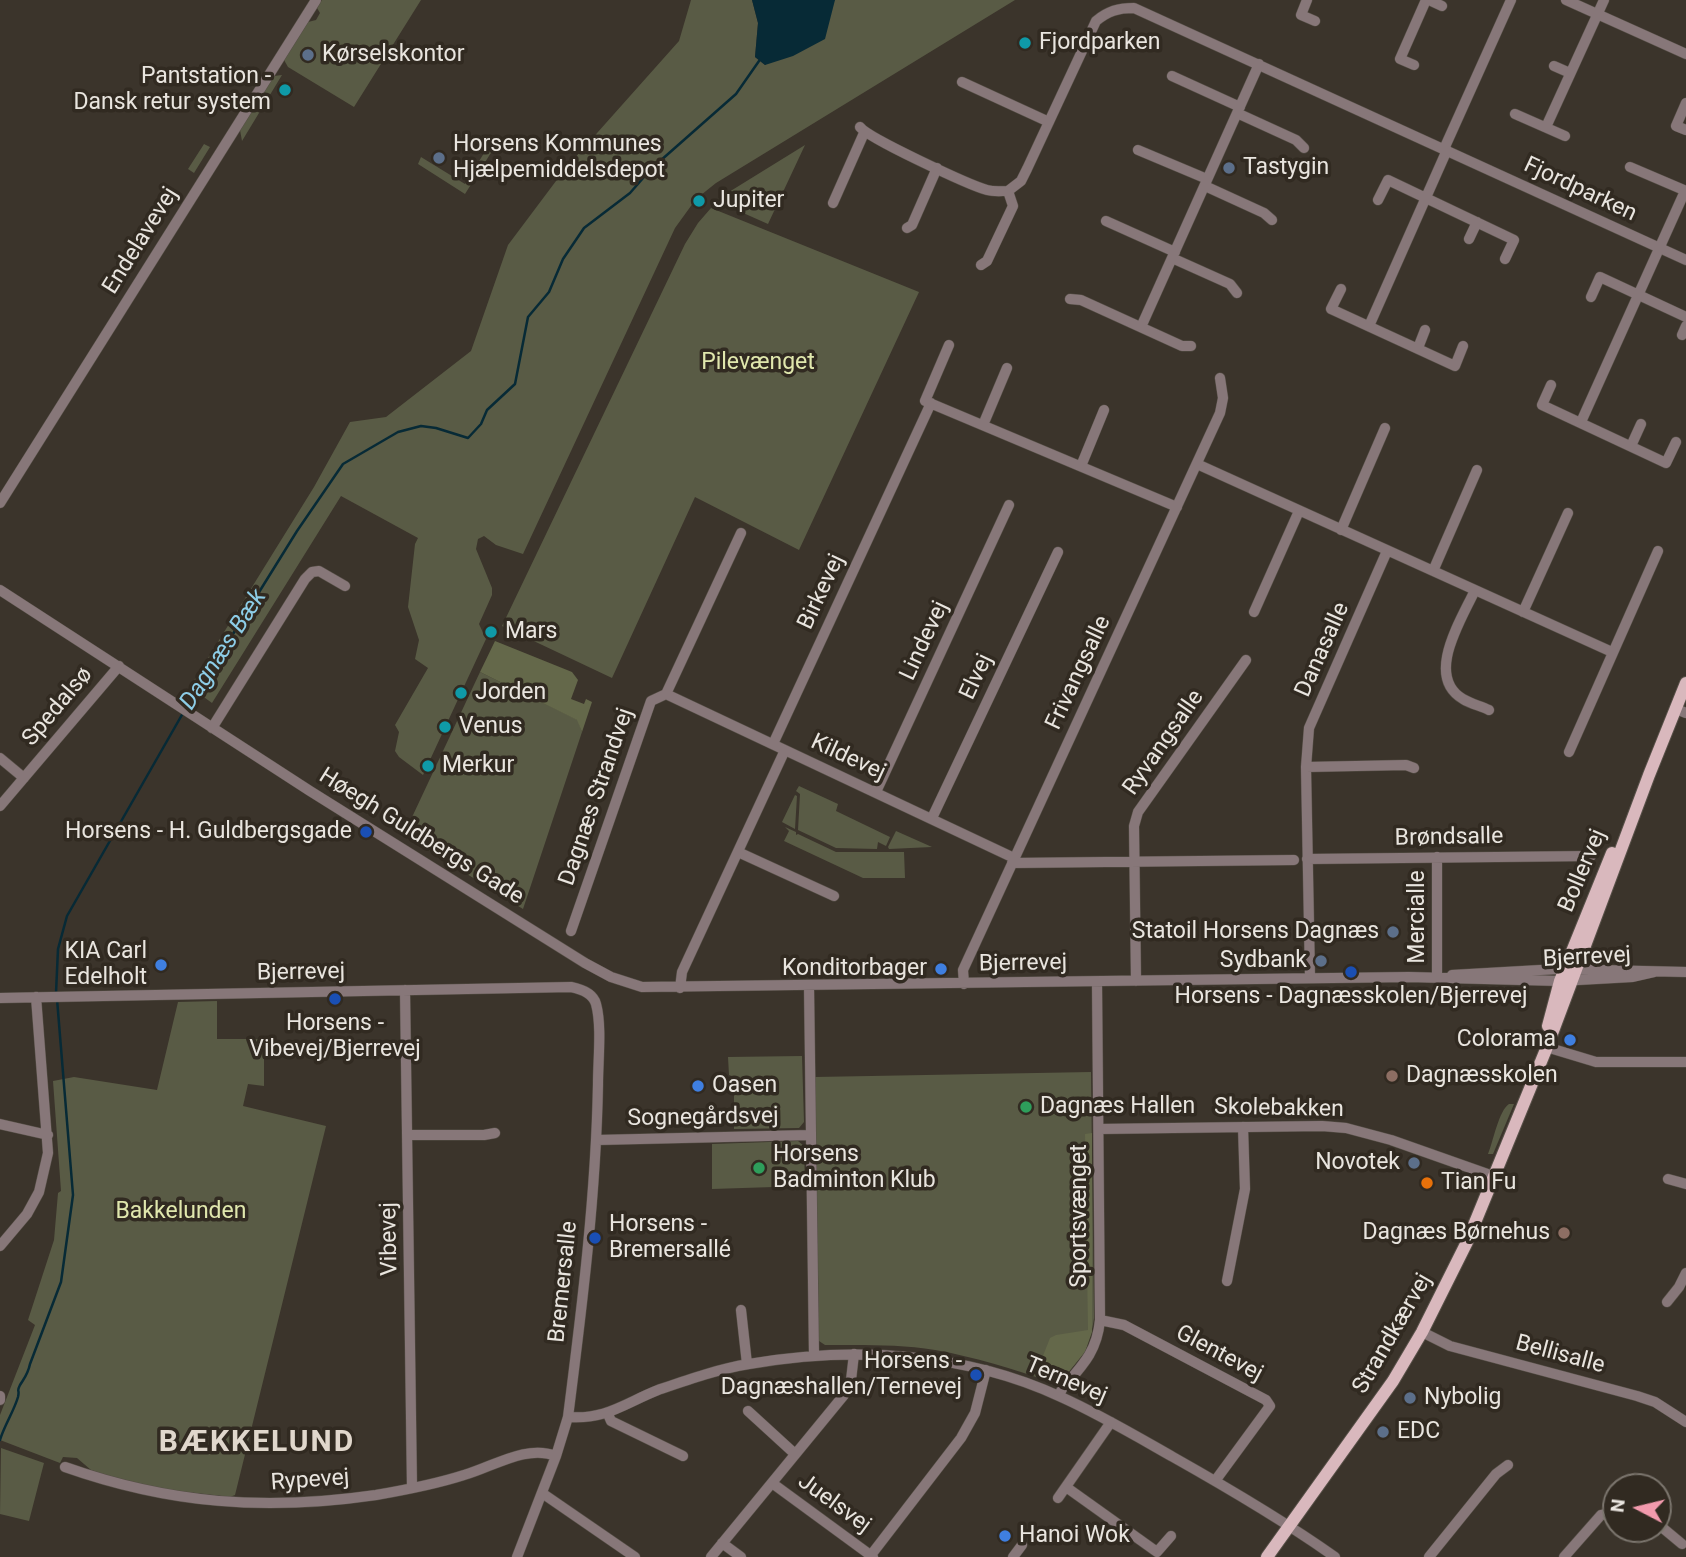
<!DOCTYPE html>
<html>
<head>
<meta charset="utf-8">
<style>
  body { margin:0 }
  #map { position:relative; width:1686px; height:1557px; overflow:hidden; background:#3b342b; font-family:Roboto,sans-serif }
  canvas { display:block }
  .north { position:absolute; left:1602px; top:1473px; width:70px; height:70px; box-sizing:border-box; background:#312a21; border:2px solid #7b756d; border-radius:50%; rotate:277deg; font-size:19px; font-weight:700; line-height:28px; text-align:center; color:#e9e5df }
  .north::after { content:''; display:block; margin:auto; width:24px; height:32px; background:#f29aad; clip-path:polygon(50% 0,100% 100%,50% 72%,0 100%) }
</style>
</head>
<body>
<div id="map">
<canvas width="1686" height="1557"></canvas>
<div class="north">N</div>
</div>
<script>
const ctx = document.querySelector('canvas').getContext('2d');
ctx.lineJoin = 'round';
function fillPath(path, color) { ctx.fillStyle = color; ctx.fill(path, 'evenodd'); }
function strokePath(path, color, width, dash) { ctx.strokeStyle = color; ctx.lineWidth = width; ctx.lineCap = dash ? 'butt' : 'round'; ctx.setLineDash(dash || []); ctx.stroke(path); }
function write(font, color, halo, rows, align = 'center') {
  ctx.font = font + ' Roboto,sans-serif'; ctx.lineWidth = 7; ctx.setLineDash([]); ctx.textBaseline = 'middle'; ctx.strokeStyle = halo; ctx.fillStyle = color; for (const [text, x, y, turn = 0] of rows) {
    ctx.save(); ctx.translate(x, y); ctx.rotate((+turn || 0) * Math.PI / 180); ctx.textAlign = isNaN(turn) ? turn : align; if (halo) ctx.strokeText(text, 0, 0); ctx.fillText(text, 0, 0); ctx.restore();
  }
}
fillPath(new Path2D(`
  M322,0h99l-67,107 -66,-40 -4,-7 24,-38 8,-2 4,-7 -3,-5z
  M691,0h61l6,23 -3,34 10,8 70,-65h180l-299,183 -20,16 -21,29 -152,326 -27,-9 -12,-9 -6,3 -2,10 16,39v7l-13,29 7,15 -63,136 -24,-18 -4,-6 4,-19 -4,-7 33,-57 -13,-9 4,-19 -11,-33 7,-63 3,-6 -77,-42 -129,207 -22,-16 124,-200 36,-65 36,-5 85,-66 37,-106 57,-76 114,-128z
  M282,75l-40,66 -2,-11 34,-54z
  M204,144l6,3 -16,26 -6,-4z
  M489,145l5,3 -29,46 -47,-30 3,-7 44,27z
  M805,145l-37,79 -36,-16 3,-5 -5,-3 -3,5 -11,-5z
  M711,208l208,84 -120,258 -104,-53 -83,181 -110,-52 183,-382 13,-21z
  M480,672l98,48 4,12 -59,177 -117,-73v-6z
  M799,786l39,18 -2,7 54,26 -4,9 -8,-4 -1,7 -41,-1 -38,-18 2,-36 -4,-3z
  M795,795l2,1 -2,33 -13,-7z
  M785,827l11,5v3l2,-1 38,18h68l1,26h-42l-79,-37 5,-10z
  M896,831l36,16 -43,2 -1,-2z
  M217,1001v38h47v47l-16,-2 -5,22 83,20 -91,369 -5,2 -61,-7 -50,-10 -28,-10 -14,-12 -14,-1 -3,6 -60,-23v-25l35,-90 -7,-5 26,-80 4,-47 3,-2 -8,-110 21,-4 83,13 21,-88z
  M802,1056l2,66 -5,6 -65,1v-52l-5,-2 -1,-18z
  M1091,1072l3,246c-3,26 -16,44 -33,63l-10,1c-38,-13 -76,-25 -116,-32 -36,-6 -73,-5 -110,-5l-6,-4 -4,-264z
  M1509,1104h5l-21,50h-5c5,-12 11,-44 21,-50z
  M798,1141l6,5 1,40 -93,3v-45z
  M1,1448l43,15 -15,58 -29,-7z`), '#595b45');
fillPath(new Path2D(`
  M495,641l77,31 6,8 -7,19 13,5 2,-5 6,3 -10,30 -5,-12 -97,-48z
  M1092,1133v199l-7,20 -24,29 -10,1 -16,-6 15,-38 6,-3 32,-5 -3,-196z`), '#64684a');
fillPath(new Path2D(`
  M752,0h83l-10,39 -32,17 -28,9 -10,-8 3,-34z`), '#072a36');
strokePath(new Path2D(`
  M187,708l110,-177 46,-67 55,-32 23,-6 15,2 32,10 13,-14 6,-14 28,-26 13,-67 21,-25 14,-33 21,-31 46,-35 21,-24 85,-75 23,-33
  M56,993l2,-44 9,-33 116,-203
  M0,1440c4,-14 14,-29 18,-43 2,-9 -2,-4 2,-12 5,-8 8,-11 10,-21l31,-82 12,-87 -16,-196`), '#072a36', 2.5);
const minor = new Path2D(`
  M1307,0l-6,15 14,6
  M1429,0l13,6
  M1566,0l120,54
  M1414,65l-14,-6 26,-59
  M1554,66l16,7
  M1172,76l68,31
  M962,82l87,40
  M1686,103l-10,23 10,4
  M1237,113l59,27 8,8
  M1515,114l50,22
  M860,127c8,11 109,58 127,63 7,2 14,1 21,1l13,-10 6,-12 69,-148c12,-10 22,-13 38,-13l552,252
  M1546,127l58,-127
  M1444,149l67,-149
  M1138,150l69,29
  M1630,167l56,24
  M1205,186l59,27 8,7
  M1378,200l10,-20 126,60 -9,19
  M833,203l31,-70
  M1106,221l69,31
  M907,228l5,-3 25,-57
  M1469,239l8,-17
  M1172,258l58,26 7,9
  M981,265l6,-4 26,-55 -5,-15
  M1341,289l-10,20 124,57 8,-20
  M1591,297l9,-20 86,40
  M1070,299l11,1 101,46h9
  M1369,326l78,-176
  M1141,327l118,-263
  M1682,335l4,-9
  M949,345l-24,56 252,106
  M1418,348l7,-18
  M1551,385l-9,20 124,58 10,-21
  M1581,422l104,-231
  M983,425l24,-57
  M1631,446l10,-22
  M1197,464l415,188
  M1081,466l23,-56
  M0,503l316,-503
  M1341,530l44,-102
  M1433,571l44,-101
  M0,590l310,201 275,172 26,14 31,10 767,-10 151,4 72,-4 22,-5
  M1475,590c-13,29 -51,86 -12,109 8,5 18,7 26,11
  M1254,612l45,-101
  M1523,612l45,-99
  M666,694l348,164
  M1676,709l10,4
  M212,728l93,-149 7,-7 7,-1 26,15
  M773,744l158,-341
  M1569,752l89,-201
  M0,758l24,20
  M1306,767l100,-2 8,3
  M876,792l133,-287
  M0,806l119,-140
  M932,818l126,-266
  M738,852l96,44
  M1437,857v120
  M1307,859l284,-3
  M1012,863l282,-3
  M571,931l80,-230 15,-7 75,-161
  M1452,975l106,-6 128,3
  M1310,978l-4,-211 3,-39 78,-177
  M1136,981l-2,-155 4,-14 108,-152
  M964,984l-1,-14 257,-557 3,-15 -3,-20
  M809,986l5,369
  M680,988l2,-16 103,-222
  M405,990l7,498
  M0,998l571,-11c10,2 22,6 25,17 6,22 2,56 2,80 -2,111 -16,223 -30,333l-12,39 -39,101
  M1543,1046l53,16h90
  M0,1124l48,11
  M1099,1129l223,-3 24,2 45,12 102,36
  M408,1135h76l11,-2
  M597,1140l213,-5
  M1668,1179l18,5
  M0,1246l27,-32 12,-22 9,-39 -12,-156
  M1227,1281l18,-92 -2,-62
  M1667,1302l12,-15 7,-14
  M741,1310l6,54
  M1100,1320l24,5 142,75 4,6 -55,75
  M1422,1332l28,14 187,50 18,6 31,20
  M0,1396v4
  M1059,1396l3,-7c20,-23 35,-37 38,-69l-3,-338
  M748,1411l47,43
  M608,1414l3,7 72,35
  M568,1417c38,3 57,-14 90,-27 29,-10 60,-21 91,-26 105,-18 215,-12 312,33 38,17 75,39 112,60 55,31 110,63 162,100
  M65,1467c105,37 201,44 311,28 29,-5 60,-11 88,-20 29,-8 62,-31 92,-19
  M772,1483l101,74
  M1066,1487l91,65 14,-16
  M542,1493l93,64
  M1058,1498l53,-76
  M1658,1524l24,20
  M722,1543l19,14
  M871,1555l90,-117 14,-25 11,-43
  M711,1557l133,-162 7,-15 3,-26
  M1013,1557l9,-12
  M1429,1557l67,-83 12,-9
  M1564,1557l37,-42 15,-2`);
const major = new Path2D(`
  M1548,1026l12,-45 52,-128
  M1267,1557l126,-176 29,-49 45,-90 80,-195 102,-272 37,-92`);
strokePath(minor, '#575048', 11);
strokePath(major, '#575048', 14);
strokePath(minor, '#877779', 10);
strokePath(major, '#d9b8bd', 12);
for (const [x, y, r, color] of [
  [1025,43,7,"#0f9aa8"],
  [308,55,7,"#5c6f8a"],
  [285,90,7,"#0f9aa8"],
  [439,158,7,"#5c6f8a"],
  [1229,168,7,"#5c6f8a"],
  [699,201,7,"#0f9aa8"],
  [491,632,7,"#0f9aa8"],
  [461,693,7,"#0f9aa8"],
  [445,727,7,"#0f9aa8"],
  [428,766,7,"#0f9aa8"],
  [366,832,7,"#1a4fb4"],
  [1393,932,7,"#5c6f8a"],
  [1321,961,7,"#5c6f8a"],
  [161,965,7,"#3f7fe0"],
  [941,969,7,"#3f7fe0"],
  [1351,972,7,"#1a4fb4"],
  [335,999,7,"#1a4fb4"],
  [1570,1040,7,"#3f7fe0"],
  [1392,1076,7,"#8d6e63"],
  [698,1086,7,"#3f7fe0"],
  [1026,1107,7,"#2e9e5b"],
  [1414,1163,7,"#5c6f8a"],
  [759,1168,7,"#2e9e5b"],
  [1427,1183,7,"#e8710a"],
  [1564,1233,7,"#8d6e63"],
  [595,1238,7,"#1a4fb4"],
  [976,1375,7,"#1a4fb4"],
  [1410,1398,7,"#5c6f8a"],
  [1383,1432,7,"#5c6f8a"],
  [1005,1536,7,"#3f7fe0"]
]) { const dot = new Path2D(); dot.arc(x, y, r, 0, 2 * Math.PI); ctx.fillStyle = color; ctx.fill(dot); strokePath(dot, '#312a21', 2.5); }
write('23px', '#e9e5df', '#312a21', [
  ["Fjordparken",1039,43],
  ["Kørselskontor",322,55],
  ["Pantstation -",271,77,"right"],
  ["Dansk retur system",271,103,"right"],
  ["Horsens Kommunes",453,145],
  ["Hjælpemiddelsdepot",453,171],
  ["Tastygin",1243,168],
  ["Jupiter",713,201],
  ["Mars",505,632],
  ["Jorden",475,693],
  ["Venus",459,727],
  ["Merkur",442,766],
  ["Horsens - H. Guldbergsgade",352,832,"right"],
  ["Statoil Horsens Dagnæs",1379,932,"right"],
  ["KIA Carl",147,952,"right"],
  ["Edelholt",147,978,"right"],
  ["Sydbank",1307,961,"right"],
  ["Konditorbager",927,969,"right"],
  ["Horsens - Dagnæsskolen/Bjerrevej",1351,997,"center"],
  ["Horsens -",335,1024,"center"],
  ["Vibevej/Bjerrevej",335,1050,"center"],
  ["Colorama",1556,1040,"right"],
  ["Dagnæsskolen",1406,1076],
  ["Oasen",712,1086],
  ["Dagnæs Hallen",1040,1107],
  ["Horsens",773,1155],
  ["Badminton Klub",773,1181],
  ["Novotek",1400,1163,"right"],
  ["Tian Fu",1441,1183],
  ["Horsens -",609,1225],
  ["Bremersallé",609,1251],
  ["Dagnæs Børnehus",1550,1233,"right"],
  ["Horsens -",962,1362,"right"],
  ["Dagnæshallen/Ternevej",962,1388,"right"],
  ["Nybolig",1424,1398],
  ["EDC",1397,1432],
  ["Hanoi Wok",1019,1536]
], 'left');
write('23px', '#e9e5df', '#312a21', [
  ["Fjordparken",1580,190,25],
  ["Endelavevej",141,241,-58],
  ["Birkevej",822,592,-65],
  ["Lindevej",925,641,-65],
  ["Danasalle",1323,650,-66],
  ["Frivangsalle",1079,673,-65],
  ["Elvej",977,677,-65],
  ["Spedalsø",58,707,-50],
  ["Ryvangsalle",1164,743,-55],
  ["Kildevej",848,758,25],
  ["Dagnæs Strandvej",597,797,-71],
  ["Høegh Guldbergs Gade",421,837,32],
  ["Brøndsalle",1449,838,-1],
  ["Bollervej",1583,871,-67],
  ["Mercialle",1418,917,-90],
  ["Bjerrevej",1587,958,-3],
  ["Bjerrevej",1023,964,-1],
  ["Bjerrevej",301,973,-1],
  ["Skolebakken",1279,1109,1],
  ["Sognegårdsvej",703,1118,-1],
  ["Sportsvænget",1080,1216,-90],
  ["Vibevej",390,1239,-91],
  ["Bremersalle",564,1282,-84],
  ["Strandkærvej",1393,1334,-60],
  ["Glentevej",1219,1354,28],
  ["Bellisalle",1560,1355,15],
  ["Ternevej",1066,1381,23],
  ["Rypevej",310,1481,-4],
  ["Juelsvej",834,1504,36]
]);
write('23px', '#e0e7ad', '#312a21', [
  ["Pilevænget",758,363],
  ["Bakkelunden",181,1212]
]);
write('italic 24px', '#8dcde7', '#312a21', [
  ["Dagnæs Bæk",224,650,-57]
]);
ctx.letterSpacing = '2px';
write('bold 30px', '#e0d7cc', '#312a21', [
  ["BÆKKELUND",257,1443]
]);
ctx.letterSpacing = '0px';
</script>
</body>
</html>
